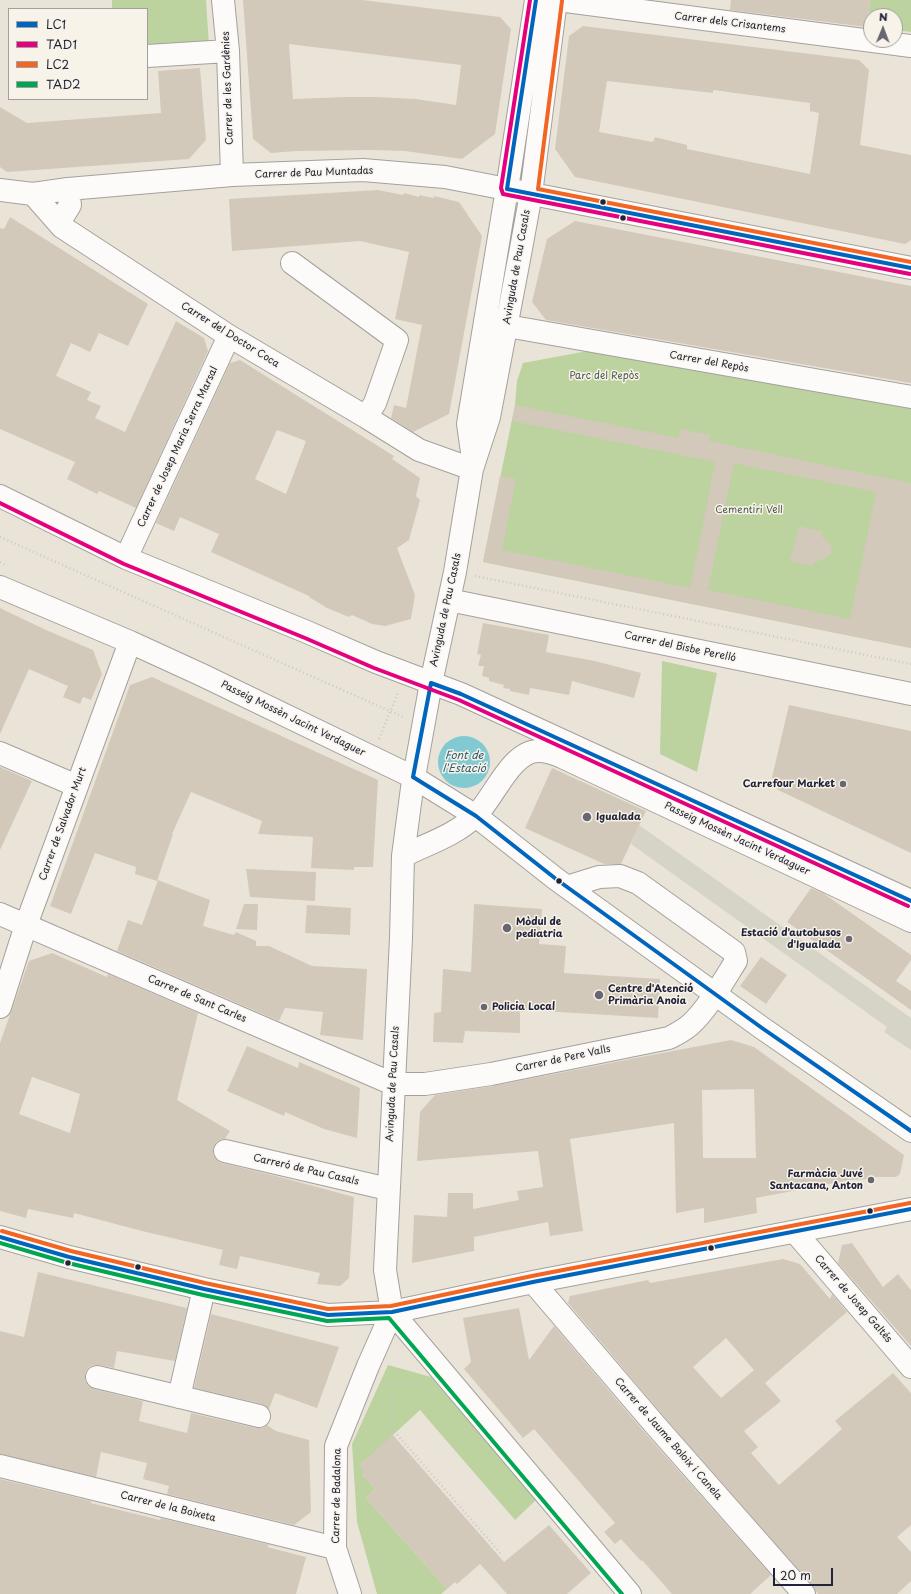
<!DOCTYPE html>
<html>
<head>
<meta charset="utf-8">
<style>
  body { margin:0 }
  #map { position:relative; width:911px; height:1594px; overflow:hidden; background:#eae4d8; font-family:"Playpen Sans",sans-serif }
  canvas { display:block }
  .legend { position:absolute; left:8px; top:8px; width:140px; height:92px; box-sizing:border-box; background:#f7f3e8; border:1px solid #a29fa3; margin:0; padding:5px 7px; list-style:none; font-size:12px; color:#22223b }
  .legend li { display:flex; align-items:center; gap:8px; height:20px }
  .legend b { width:20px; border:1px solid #a29fa3 }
  .north { position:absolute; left:863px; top:8px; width:40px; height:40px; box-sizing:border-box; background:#f7f3e8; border:1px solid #a29fa3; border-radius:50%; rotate:1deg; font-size:11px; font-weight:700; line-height:16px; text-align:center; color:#22223b }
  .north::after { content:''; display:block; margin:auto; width:14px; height:18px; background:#686672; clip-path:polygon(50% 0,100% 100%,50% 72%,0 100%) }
  .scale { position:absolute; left:773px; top:1568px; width:60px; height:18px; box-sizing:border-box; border:2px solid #22223b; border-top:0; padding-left:5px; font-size:12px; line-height:14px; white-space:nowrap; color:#22223b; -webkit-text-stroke:3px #f7f3e8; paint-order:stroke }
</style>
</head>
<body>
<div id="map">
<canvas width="911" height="1594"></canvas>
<ul class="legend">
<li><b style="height:5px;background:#0065bd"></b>LC1</li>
<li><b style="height:5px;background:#e5007d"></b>TAD1</li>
<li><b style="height:5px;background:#f26522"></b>LC2</li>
<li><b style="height:5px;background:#00a651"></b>TAD2</li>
</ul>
<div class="north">N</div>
<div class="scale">20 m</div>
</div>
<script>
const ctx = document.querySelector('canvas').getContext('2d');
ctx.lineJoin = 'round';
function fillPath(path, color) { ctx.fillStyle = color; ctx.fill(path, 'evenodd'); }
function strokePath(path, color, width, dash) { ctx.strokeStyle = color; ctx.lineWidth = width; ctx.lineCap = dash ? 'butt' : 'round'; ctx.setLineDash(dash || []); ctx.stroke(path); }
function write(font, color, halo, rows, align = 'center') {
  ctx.font = font + ' "Playpen Sans",sans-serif'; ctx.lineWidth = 3; ctx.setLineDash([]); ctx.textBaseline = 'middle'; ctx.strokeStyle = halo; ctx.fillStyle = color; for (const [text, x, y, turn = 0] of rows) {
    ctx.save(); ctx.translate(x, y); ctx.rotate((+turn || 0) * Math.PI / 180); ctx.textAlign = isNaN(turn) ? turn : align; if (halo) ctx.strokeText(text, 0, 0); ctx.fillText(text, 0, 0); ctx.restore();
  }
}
fillPath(new Path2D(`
  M639,825l272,193v32l-27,-18 3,-5 -256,-183z`), '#d5d4c7');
fillPath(new Path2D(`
  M112,0h94l3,46 -62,4v-41h-35z
  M870,0h41v32l-16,-2v-14h-24v11h-4z
  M598,349l313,59v240l-428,-86 32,-157 2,-24 6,-18z
  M662,661l55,12 -20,99 -37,-18z
  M388,1365l43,12 105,123 -21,20 -95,-110 -27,25 -30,35 1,4 -1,1 12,14 -9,9 81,91 -6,5h-64l-20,-72 -5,-78z`), '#bcd29f');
fillPath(new Path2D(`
  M438 762a26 26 0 1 1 52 0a26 26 0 1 1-52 0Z`), '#81cad2');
fillPath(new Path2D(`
  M243,0h119l138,17 11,12 -16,105 -33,25 -57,-8 -34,-1 -75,1 -25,2 -18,-14zM289,44l172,21 -5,40 -40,-6 -42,-2h-28l-53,2z
  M731,0h139l-3,27 -137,-17z
  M583,26l276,34 10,10 -9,75 51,10v85l-6,4 -330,-67 -20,-28 14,-113zM607,81l106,12v-3l97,13v8l9,2 -9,61 -123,-25v-4l-32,-8 -2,5 -54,-10z
  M200,68l6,72 -17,19 -182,13 -7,-5v-60l27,16 134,-10 -3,-42z
  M378,190l25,5 1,-2 15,4v-2l15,3v-2l25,6 23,34 -33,178 -36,18 -22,-14 3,-13 12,3 16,-83 -27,-6 14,-67 -49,-11 -128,10 -3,-52z
  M10,217l138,87 -20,42 -29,-13 -9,19 -19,-9 -15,33 35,16 -4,8 14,6 -6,12 30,14 51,-111 28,17 4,13 -72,157 -37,-17 -2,3 -30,-15 8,-17 -75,-33v-201l4,1z
  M575,221l336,65v97l-365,-63 -14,-18 15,-63z
  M240,360l154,96 -2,3 28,19 -4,18 4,4 -11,40 -12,8 18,47 -4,24 -26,7 -13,-2 -20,-9 -3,2 -22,-9 -18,-11v-1l-98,-44 8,-18 -39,-17 -6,14 -18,-8 74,-160zM277,430l29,11 -20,53 -31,-15z
  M515,405l164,33 1,-9 30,6 -1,6 202,42v165l-428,-86 17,-86 16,3 -14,71 188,38 13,-64 12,-62 -203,-41zM734,463l142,29 -26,127 -142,-29z
  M799,526l24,6 -2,4 9,7 1,4 1,3 -3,6 -12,6 -2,-1 -2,5 -23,-5z
  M0,608l46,22 47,20 9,24 -11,26 -8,-3 -3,7 -17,-7 5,-11 -39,-17 -29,65z
  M483,623l66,12 -3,17 49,9 46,12 -7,25 -62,-17 -3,14 -39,-7 -1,7 -19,-4v-2l-7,-1 1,-3 -15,-4v-3l-7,-2 2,-10h-6l3,-11 -4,-1z
  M152,677l226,103 -5,87h-19v3l-43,-2 2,-31 -55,-3 4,-13 -71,-29 -19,42h1l-16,47 -22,-7 1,-7 -41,-14 -24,61 -21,-8 80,-221z
  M789,705l122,26v122l-133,-63 -6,-13z
  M0,767l32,14 -32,69z
  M552,768l94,43 -25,53h-17l-79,-36z
  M246,869l70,3 -1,29 -65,-4z
  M158,880l52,20 -7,26 31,9 2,-3 20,9v5h13l43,20 55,3 -4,71 -43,-5 3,-23 -38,-4 -6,13 -162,-70 11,-31 14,5z
  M811,888l12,5 88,62v5l-15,21 15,10v19l-124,-88z
  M244,904h14l-1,26 -21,-1z
  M474,904l68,5 -3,35 27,2 -2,27 96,6 -2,39 -133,-8v2h-5v21l-55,-2 -2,12 -30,-1 1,-29 7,-1 2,-43 28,3z
  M307,905l44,3 -1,27 -45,-2z
  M52,953l55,24 1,-3 90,39 -21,87 53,31 -5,8h-4l-5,3 -3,6v6l4,6 5,3 54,13 78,21 -5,81 -9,8 -23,-2 3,-11 -80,-17 -3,13 -18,-4 4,-15 -81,-19 -68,-18 -1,5 -45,-9 -2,9 -26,-7v-168l29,-82zM32,1077l48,17 -10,39 -51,-19z
  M761,957l26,18 -21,29 -26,-18z
  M731,1040l23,7 150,108 -4,19 -4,3h-24v2l-22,1 -94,18 1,15 -53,10v-15l-28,5 -2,-90 -104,16 13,92 -33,5 -2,-14 -74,15v14l-62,12 2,-48 33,2 1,-24h25v16l46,-9 -2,-9 26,-4 -5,-36 -121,10 3,-49 15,-17 58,-9 148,-29zM754,1089l2,69h-53l-1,-68z
  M247,1046l51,22 1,-6 61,26 -3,50 -33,-9 -39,-17 -1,4 -57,-25z
  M852,1243l31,44 15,-13 13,16v56l-73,-83 4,-18z
  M783,1259l17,5 30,35 2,-5 15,18 -82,71 16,18 -37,30 14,16 -7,6 28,32 63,-56 -7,-8 58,-48 18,20v132l-14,12 14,15v29l-14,13h-79l-5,-8 -148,-168 -97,-115 2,-7 78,-16 2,3zM726,1338l28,32 -33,28 -28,-31z
  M38,1272l149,36 -12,53 -58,-10 -3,17 -14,-3h-7l-5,3 -3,6v7l4,5 5,3 49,12 -4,20 48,12 4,-20 65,15h6l5,-3 9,6 33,9 2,72 -17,13 -127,-31 2,-8 -26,-7 4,-16 -46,-11 -5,25 -96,-23v-123l24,6z
  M519,1308l10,52 25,-34 92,108 125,141 -21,19h-78l-30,-34 -1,1 -20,-22 -6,5 -11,-12 11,-9 -81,-94 -11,9 -59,-69 7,-7 -8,-44z
  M211,1314l128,33 -22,61 -42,-15 -6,16 -7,-5 -68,-16z
  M393,1435l111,127 45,-37 42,48 -24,21h-60l-27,-30 -23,20 -2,-2 -8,7 -81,-91 9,-9 -12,-14 1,-1 -2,-3 1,-1 -4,-5z
  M0,1479l91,22v2l69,17 1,-2 109,27 -3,2 39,10 -10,37h-296z`), '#d3c9ba');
const minor = new Path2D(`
  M223,0l5,51 4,124
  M556,0l-25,194 -11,60 -31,163 -17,52 -17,103 -24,111 -19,105 -9,68 -2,82 -16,332 7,42 238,282
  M558,0l353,46
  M147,56l81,-5
  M0,190l33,4 35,-5 164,-14 131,-5 82,7 466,91
  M33,194l29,33 167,109 137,81 53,33 53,19
  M62,227v-9l8,-13 -2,-16
  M292,263l105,77 -22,63 -9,14
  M507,326l404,71
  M473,459l-5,-35 39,-235 29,-189
  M0,496l126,62 181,74 69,30 85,32 450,207
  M126,558l103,-222
  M0,587l130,55 72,33 211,102 63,39 80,63 206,149 149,103
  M449,600l462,94
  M0,753l77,33
  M403,856c24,-12 53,-21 72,-40 18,-16 36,-66 64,-65 8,0 16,3 23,6l349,164
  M0,914l393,170h32l66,-10 178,-36c8,-4 15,-8 21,-13 17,-15 34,-45 46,-64l-2,-9 -96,-69 -18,-7 -21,1 -32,10
  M0,1007l26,-82 104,-283
  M225,1151l163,38
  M795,1232l116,135
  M0,1237l69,20 135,32 124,26 64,-3 141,-30 378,-73
  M533,1282l123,144 148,168
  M97,1377l162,39
  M179,1397l25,-108
  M0,1466l335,82
  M350,1594l-15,-46 1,-102 32,-80 24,-54`);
strokePath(minor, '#a4a19d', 24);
strokePath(new Path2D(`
  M0,537l403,180
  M0,562l7,4
  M475,576l436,88
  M379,739l19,-46
  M424,1383l-10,1 -24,-2 4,49 107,123`), '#cac8c8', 2.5, [1, 3]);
strokePath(minor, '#fcfbf9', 22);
strokePath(new Path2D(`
  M536,0l-29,189 404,79
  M911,901l-450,-207 -30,-11 -18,94 63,39 80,63 206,149 149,103
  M0,1237l69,20 135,32 124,26 64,-3 141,-30 378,-73`), '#0065bd', 4);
strokePath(new Path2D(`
  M530,0l-29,188 2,6 407,80
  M0,503l124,61 181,74 69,30 85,32 449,206`), '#e5007d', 4);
strokePath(new Path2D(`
  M562,1l-24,188 373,73
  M2,1231l69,20 134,32 123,26 63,-3 141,-30 378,-73`), '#f26522', 4);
strokePath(new Path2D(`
  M0,1243l68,20 135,32 124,26 62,-3 233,276`), '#00a651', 4);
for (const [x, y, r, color] of [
  [603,202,3.5,"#22223b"],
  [623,218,3.5,"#22223b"],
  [843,784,4,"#686672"],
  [587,817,5,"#686672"],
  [559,881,3.5,"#22223b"],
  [507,928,5,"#686672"],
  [849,939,4,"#686672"],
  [599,995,5,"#686672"],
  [484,1007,4,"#686672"],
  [871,1180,4,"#686672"],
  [870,1211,3.5,"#22223b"],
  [711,1248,3.5,"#22223b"],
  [68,1263,3.5,"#22223b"],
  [138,1267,3.5,"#22223b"]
]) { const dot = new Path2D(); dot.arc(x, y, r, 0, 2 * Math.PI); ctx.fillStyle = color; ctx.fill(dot); strokePath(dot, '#f7f3e8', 1.5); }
write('10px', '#22223b', '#f7f3e8', [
  ["Carrer dels Crisantems",730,23,7],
  ["Carrer de les Gardènies",228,88,-92],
  ["Carrer de Pau Muntadas",314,173,-2],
  ["Avinguda de Pau Casals",517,267,-80],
  ["Carrer del Doctor Coca",230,335,32],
  ["Carrer del Repòs",709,362,10],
  ["Carrer de Josep Maria Serra Marsal",178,447,-65],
  ["Avinguda de Pau Casals",446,610,-78],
  ["Carrer del Bisbe Perelló",680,647,12],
  ["Passeig Mossèn Jacint Verdaguer",293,719,26],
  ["Carrer de Salvador Murt",63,824,-70],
  ["Passeig Mossèn Jacint Verdaguer",737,839,25],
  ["Carrer de Sant Carles",197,999,23],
  ["Carrer de Pere Valls",563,1059,-12],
  ["Avinguda de Pau Casals",393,1084,-87],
  ["Carreró de Pau Casals",306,1170,13],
  ["Carrer de Josep Galtés",853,1299,49],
  ["Carrer de Jaume Boloix i Canela",668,1439,49],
  ["Carrer de Badalona",337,1496,-89],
  ["Carrer de la Boixeta",168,1507,14]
]);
write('10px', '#4b5a4e', '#f7f3e8', [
  ["Parc del Repòs",604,376],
  ["Cementiri Vell",749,510]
]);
write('bold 10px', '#22223b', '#f7f3e8', [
  ["Carrefour Market",835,784,"right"],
  ["Igualada",596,817],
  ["Mòdul de",516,922],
  ["pediatria",516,934],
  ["Estació d'autobusos",841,933,"right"],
  ["d'Igualada",841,945,"right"],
  ["Centre d'Atenció",608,989],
  ["Primària Anoia",608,1001],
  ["Policia Local",492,1007],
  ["Farmàcia Juvé",863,1174,"right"],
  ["Santacana, Anton",863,1186,"right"]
], 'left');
write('italic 11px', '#34596f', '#f7f3e8', [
  ["Font de",464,756],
  ["l'Estació",464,769]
]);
</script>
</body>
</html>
